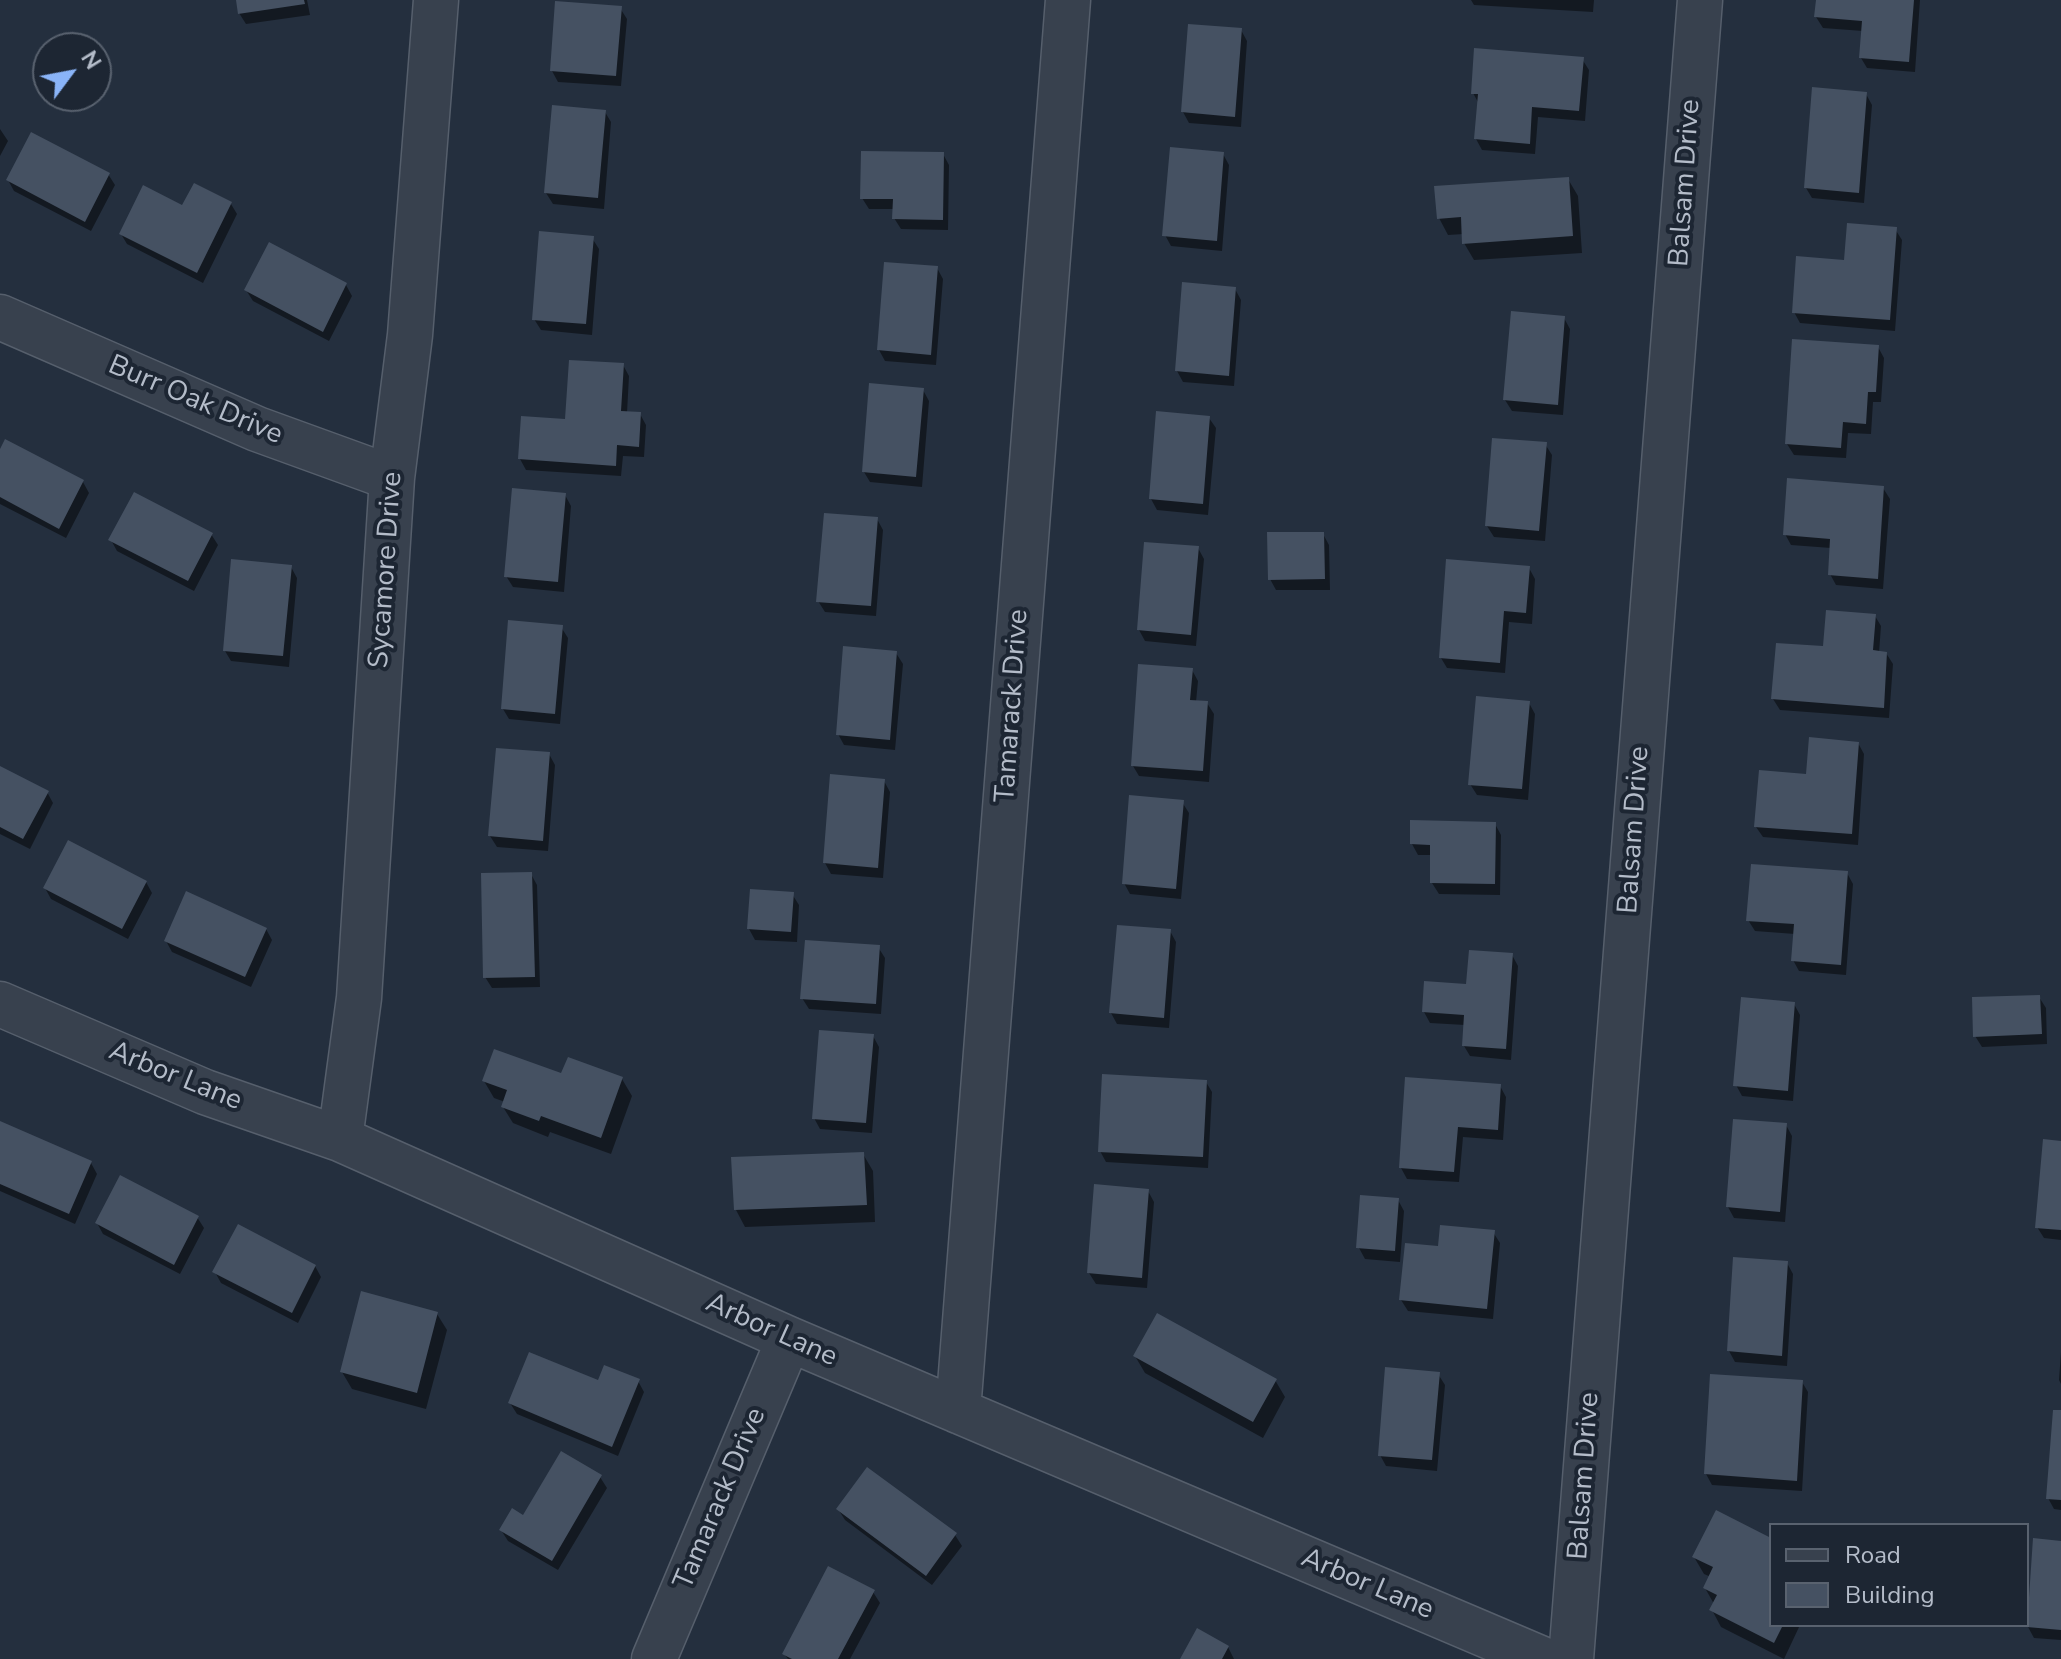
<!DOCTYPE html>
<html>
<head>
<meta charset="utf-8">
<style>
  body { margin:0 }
  #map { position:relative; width:2061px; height:1659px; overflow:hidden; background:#242f3e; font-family:"Nunito Sans",sans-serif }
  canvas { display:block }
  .legend { position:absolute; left:1769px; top:1523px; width:260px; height:104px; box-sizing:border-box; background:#1d2633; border:2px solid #59626f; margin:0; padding:10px 14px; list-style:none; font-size:24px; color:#b4bcc9 }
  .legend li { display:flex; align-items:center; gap:16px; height:40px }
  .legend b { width:40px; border:2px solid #59626f }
  .north { position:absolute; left:32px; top:32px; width:80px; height:80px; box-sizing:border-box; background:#1d2633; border:2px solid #59626f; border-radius:50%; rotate:58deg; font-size:22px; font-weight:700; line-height:32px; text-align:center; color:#b4bcc9 }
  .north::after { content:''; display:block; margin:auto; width:28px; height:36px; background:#8ab4f8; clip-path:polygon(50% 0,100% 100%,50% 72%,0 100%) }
</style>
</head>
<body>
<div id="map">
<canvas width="2061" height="1659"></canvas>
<ul class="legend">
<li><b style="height:10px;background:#38414e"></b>Road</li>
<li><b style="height:22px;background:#455162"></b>Building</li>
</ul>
<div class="north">N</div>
</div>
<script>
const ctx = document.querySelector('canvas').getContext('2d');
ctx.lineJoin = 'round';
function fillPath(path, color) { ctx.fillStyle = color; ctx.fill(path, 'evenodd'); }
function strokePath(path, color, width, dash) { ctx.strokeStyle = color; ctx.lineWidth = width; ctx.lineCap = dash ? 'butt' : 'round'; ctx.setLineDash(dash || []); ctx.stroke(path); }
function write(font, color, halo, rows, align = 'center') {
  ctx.font = font + ' "Nunito Sans",sans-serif'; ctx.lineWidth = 8; ctx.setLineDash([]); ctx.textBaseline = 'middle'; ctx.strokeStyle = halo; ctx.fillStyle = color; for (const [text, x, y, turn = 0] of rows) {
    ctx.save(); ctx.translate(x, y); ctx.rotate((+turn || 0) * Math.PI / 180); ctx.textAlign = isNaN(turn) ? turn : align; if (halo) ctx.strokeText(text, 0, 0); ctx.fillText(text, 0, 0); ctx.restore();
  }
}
fillPath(new Path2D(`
  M238,0h69l3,15 -64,9 -7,-11z
  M1471,0h123l-1,12 -119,-7z
  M1818,0h102l-5,72 -48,-4 -6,-10 2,-27 -40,-3 -7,-11z
  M620,8l7,11 -6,67 -63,-4 -6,-11z
  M1241,30l6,11 -6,86 -52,-4 -6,-11z
  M1582,59l7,11 -4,51 -47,-4 -3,37 -53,-4 -6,-11 3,-35 -6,-11z
  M1866,94l6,11 -8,98 -52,-5 -6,-10z
  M605,112l6,10 -7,87 -51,-5 -7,-11z
  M0,129l8,12 -8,15z
  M943,154l6,11 -1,65 -47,-1 -7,-11 1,-9h-26l-7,-11z
  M1223,154l6,11 -7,86 -51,-5 -6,-11z
  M108,174l7,11 -24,46 -77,-40 -6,-11z
  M1568,179l10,17 4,57 -108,7 -10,-17v-9l-16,1 -9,-17z
  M231,204l6,10 -34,69 -76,-39 -6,-10 62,-26z
  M1895,229l7,11 -7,91 -95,-8 -6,-11z
  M592,238l7,11 -7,86 -51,-5 -7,-11z
  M937,268l6,11 -7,86 -51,-4 -6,-11z
  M346,285l6,11 -23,45 -76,-40 -7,-11z
  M1235,289l6,11 -7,86 -51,-4 -6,-11z
  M1564,318l6,11 -7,86 -51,-4 -7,-11z
  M1878,347l6,11 -3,44h-8l-2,32 -23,-1 -2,25 -52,-3 -7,-11z
  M623,365l6,11 -2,37 13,1 6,11 -2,32 -21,-1 -2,20 -95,-6 -6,-11 47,-38z
  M923,390l6,11 -7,86 -52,-5 -6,-10z
  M1209,418l7,10 -8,87 -51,-5 -6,-11z
  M1545,444l7,11 -7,86 -51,-4 -7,-11z
  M0,454l83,28 6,11 -23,45 -66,-34z
  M1883,488l7,11 -7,90 -47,-4 -6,-11 1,-26 -40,-3 -6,-11z
  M565,495l6,11 -7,86 -51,-5 -7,-11z
  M877,519l6,11 -7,86 -51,-4 -7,-11z
  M211,534l7,11 -24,46 -77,-40 -6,-11z
  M1323,534l6,11 1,45h-54l-6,-11z
  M1198,548l6,11 -8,87 -51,-5 -6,-11z
  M291,567l6,11 -8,89 -58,-6 -6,-10z
  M1529,568l6,11 -3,45 -23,-2 -4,51 -58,-5 -6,-10z
  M1875,616l6,10 -2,27h7l7,11 -4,54 -109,-8 -7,-11 52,-50z
  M561,627l7,11 -8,86 -51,-5 -6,-10z
  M896,653l7,11 -8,86 -51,-5 -6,-11z
  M1192,670l6,11 -2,21 11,1 7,11 -5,68 -70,-6 -6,-10z
  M1529,703l6,11 -7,86 -51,-5 -7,-11z
  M1858,743l6,11 -6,91 -95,-8 -7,-10 52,-51z
  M549,754l6,11 -7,86 -51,-4 -7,-11z
  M0,768l47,24 6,11 -23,46 -30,-15z
  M884,781l6,11 -7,86 -52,-4 -6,-11z
  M1182,802l7,11 -8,86 -51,-5 -6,-11z
  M1495,824l6,11 -1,60 -61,-1 -7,-11v-28h-14l-6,-11z
  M1847,873l6,11 -7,91 -47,-4 -6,-11 2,-26 -40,-3 -7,-11z
  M531,874l6,11 3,102 -48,1 -7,-11z
  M146,882l6,11 -24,46 -77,-40 -6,-11z
  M792,894l7,11 -2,37 -42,-2 -6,-11z
  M266,929l6,11 -21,47 -79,-35 -6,-11z
  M1170,931l6,11 -7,86 -52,-4 -6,-11z
  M878,947l7,11 -4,56 -72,-5 -7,-11z
  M1512,955l6,11 -7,94 -41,-4 -6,-10 1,-21 -35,-2 -6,-11z
  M2039,997l7,11 1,36 -65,3 -7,-11z
  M1794,1004l6,11 -7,86 -51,-5 -6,-11z
  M873,1036l6,11 -7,86 -52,-4 -6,-11z
  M562,1076l60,3 10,17 -21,58 -61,-22 -2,5 -35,-14 -10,-16 2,-5 -11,-4 -10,-17z
  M1206,1082l6,10 -4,76 -102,-6 -6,-11z
  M1500,1086l6,11 -3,43 -40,-3 -4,45 -52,-3 -6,-11z
  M0,1123l91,40 6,11 -22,50 -75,-33z
  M1786,1125l6,11 -7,86 -51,-4 -6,-11z
  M2061,1143v97l-17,-2 -7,-11z
  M863,1154l10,17 2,51 -130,5 -9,-17z
  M1148,1191l6,11 -7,86 -51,-4 -7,-11z
  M1398,1200l6,11 -4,51 -35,-3 -6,-11z
  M197,1217l7,11 -24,46 -77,-40 -6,-11z
  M1493,1232l7,11 -7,76 -85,-8 -7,-11 39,-52z
  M1787,1263l6,11 -6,92 -52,-4 -6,-11z
  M315,1266l6,11 -23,46 -77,-40 -6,-11z
  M437,1314l10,16 -21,79 -74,-20 -10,-17z
  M2061,1352v32l-2,-4z
  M1135,1356l140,24 10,17 -22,41 -118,-65z
  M1438,1374l7,11 -8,86 -51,-5 -6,-11z
  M638,1381l6,11 -26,64 -101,-42 -7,-11 89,-20z
  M1802,1382l6,10 -6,99 -90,-6 -6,-11z
  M2061,1412v98l-7,-1 -6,-11z
  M600,1477l7,11 -49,82 -50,-29 -7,-11z
  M838,1509l117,26 7,11 -30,39 -87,-65z
  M1771,1540v85h29l-16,34 -63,-32 -9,-17 2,-6 -9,-16 6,-11 -7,-3 -10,-17z
  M2061,1543v97l-27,-2 -6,-11z
  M873,1592l7,11 -30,56h-62l-4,-5z
  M1228,1647l6,12h-52z`), '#0007');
fillPath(new Path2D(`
  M236,0h68l1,4 -67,10z
  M1816,0h98l-5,62 -50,-4 3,-37 -48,-4z
  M555,1l67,5 -6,70 -66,-5z
  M1188,24l54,4 -7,89 -54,-5z
  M1474,48l110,9 -5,54 -47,-4 -2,37 -56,-5 4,-45h-7z
  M1812,87l55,5 -8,101 -55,-5z
  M552,105l54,5 -8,88 -54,-5z
  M31,132l79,41 -25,49 -79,-42z
  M1170,147l54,5 -7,89 -55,-5z
  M861,151l83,1 -1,68 -51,-1 1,-20h-33z
  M1569,177l4,59 -111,8 -1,-27 -24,2 -3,-33z
  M194,183l38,19 -35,71 -78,-39 24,-49 39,20z
  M1847,223l50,4 -7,93 -98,-7 4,-57 48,4z
  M539,231l55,5 -8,88 -54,-4z
  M269,242l78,41 -24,49 -79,-42z
  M884,262l54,4 -7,89 -54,-5z
  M1182,282l54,5 -7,89 -54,-5z
  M1511,311l54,5 -7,89 -55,-5z
  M1792,339l87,6 -3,47h-8l-2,32 -23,-2 -2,26 -56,-4z
  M569,360l55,3 -3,48 20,1 -2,35 -22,-2 -1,21 -98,-7 3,-43 44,3z
  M869,383l55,5 -8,89 -54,-5z
  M1156,411l54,5 -7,88 -54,-5z
  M1492,438l55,4 -8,89 -54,-5z
  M5,439l79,41 -25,49 -59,-32v-48z
  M1787,478l97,8 -6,93 -50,-4 2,-36 -47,-4z
  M512,488l54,5 -8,89 -54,-5z
  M134,492l79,41 -25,48 -80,-41z
  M824,513l54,4 -7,89 -55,-4z
  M1267,532h57l1,47 -57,1z
  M1144,542l55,4 -8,89 -54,-5z
  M231,559l61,6 -9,91 -60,-5z
  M1446,559l84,7 -4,47 -22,-2 -4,52 -61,-5z
  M1826,610l50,4 -3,36 14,2 -3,56 -113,-9 5,-56 47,3z
  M508,620l55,5 -8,89 -54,-5z
  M843,646l54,5 -7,89 -54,-5z
  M1138,664l55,4 -3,32 18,1 -5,70 -72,-5z
  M1476,696l54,5 -8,88 -54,-4z
  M1809,737l50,5 -7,92 -98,-7 5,-57 47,4z
  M496,748l54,4 -7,89 -55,-5z
  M0,766l49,25 -26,48 -23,-12z
  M830,774l55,5 -7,89 -55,-5z
  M1129,795l55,5 -8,89 -54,-5z
  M1410,820l86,2 -1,62 -65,-1v-38l-20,-1z
  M68,840l79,41 -25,48 -79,-41z
  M1751,864l97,7 -7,94 -50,-4 3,-37 -48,-3z
  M532,872l3,105 -52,1 -2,-105z
  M750,889l44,3 -3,40 -44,-3z
  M186,891l81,37 -22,49 -81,-36z
  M1117,925l54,4 -7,89 -55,-5z
  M805,940l75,5 -4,59 -76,-5z
  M1469,950l44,3 -7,96 -44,-3 2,-31 -42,-3 2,-31 42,3z
  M2040,995l2,39 -69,3 -1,-40z
  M1741,997l54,5 -7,89 -55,-5z
  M819,1030l55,4 -8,89 -54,-4z
  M494,1049l67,24 7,-16 55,20 -22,61 -60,-22 -2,5 -38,-14 6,-17 -25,-9z
  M1102,1074l105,6 -4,77 -105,-5z
  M1405,1077l96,7 -3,46 -40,-3 -4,45 -55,-4z
  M1733,1119l54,4 -7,89 -54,-5z
  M0,1121l92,40 -23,53 -69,-30z
  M2043,1139l18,2v89l-26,-2z
  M864,1152l3,53 -133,5 -3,-53z
  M120,1175l79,41 -25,49 -79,-42z
  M1094,1184l55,5 -7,89 -55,-5z
  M1360,1195l39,3 -4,53 -39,-3z
  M238,1224l78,41 -24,48 -80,-41z
  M1440,1225l55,5 -8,79 -88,-9 6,-57 33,3z
  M1733,1257l55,4 -6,95 -55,-5z
  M361,1291l77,21 -21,81 -77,-21z
  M1157,1313l120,66 -24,43 -120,-66z
  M529,1352l69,28 6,-15 36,14 -28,68 -104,-44z
  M1385,1367l55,5 -8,88 -54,-4z
  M1710,1374l93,6 -6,101 -93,-7z
  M2053,1410h8v90l-15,-1z
  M561,1451l41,24 -50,86 -53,-31 13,-22 11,7z
  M867,1467l90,66 -31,43 -90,-67z
  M1716,1510l55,28v87h12l-9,18 -65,-33 8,-15 -14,-7 10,-21 -21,-10z
  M2033,1538l28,3v89l-34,-3z
  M828,1566l47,24 -37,69h-46l-10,-5z
  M1197,1628l32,18 -7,13h-42z`), '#455162');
const minor = new Path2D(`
  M0,317l257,112 135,49
  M0,1004l205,88 135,47 449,200 753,320
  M340,1139l19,-141 33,-520 18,-143 26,-335
  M958,1411l110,-1411
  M654,1659l135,-320
  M1571,1659l129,-1659`);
strokePath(minor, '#565f6c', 47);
strokePath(minor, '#38414e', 44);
write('28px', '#b4bcc9', '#1d2633', [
  ["Balsam Drive",1686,183,-86],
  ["Burr Oak Drive",195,401,23],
  ["Sycamore Drive",387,570,-86],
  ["Tamarack Drive",1013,706,-86],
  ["Balsam Drive",1635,830,-86],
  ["Arbor Lane",175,1077,22],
  ["Arbor Lane",771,1331,24],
  ["Balsam Drive",1585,1476,-86],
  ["Tamarack Drive",721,1499,-67],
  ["Arbor Lane",1367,1585,23]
]);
</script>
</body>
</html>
